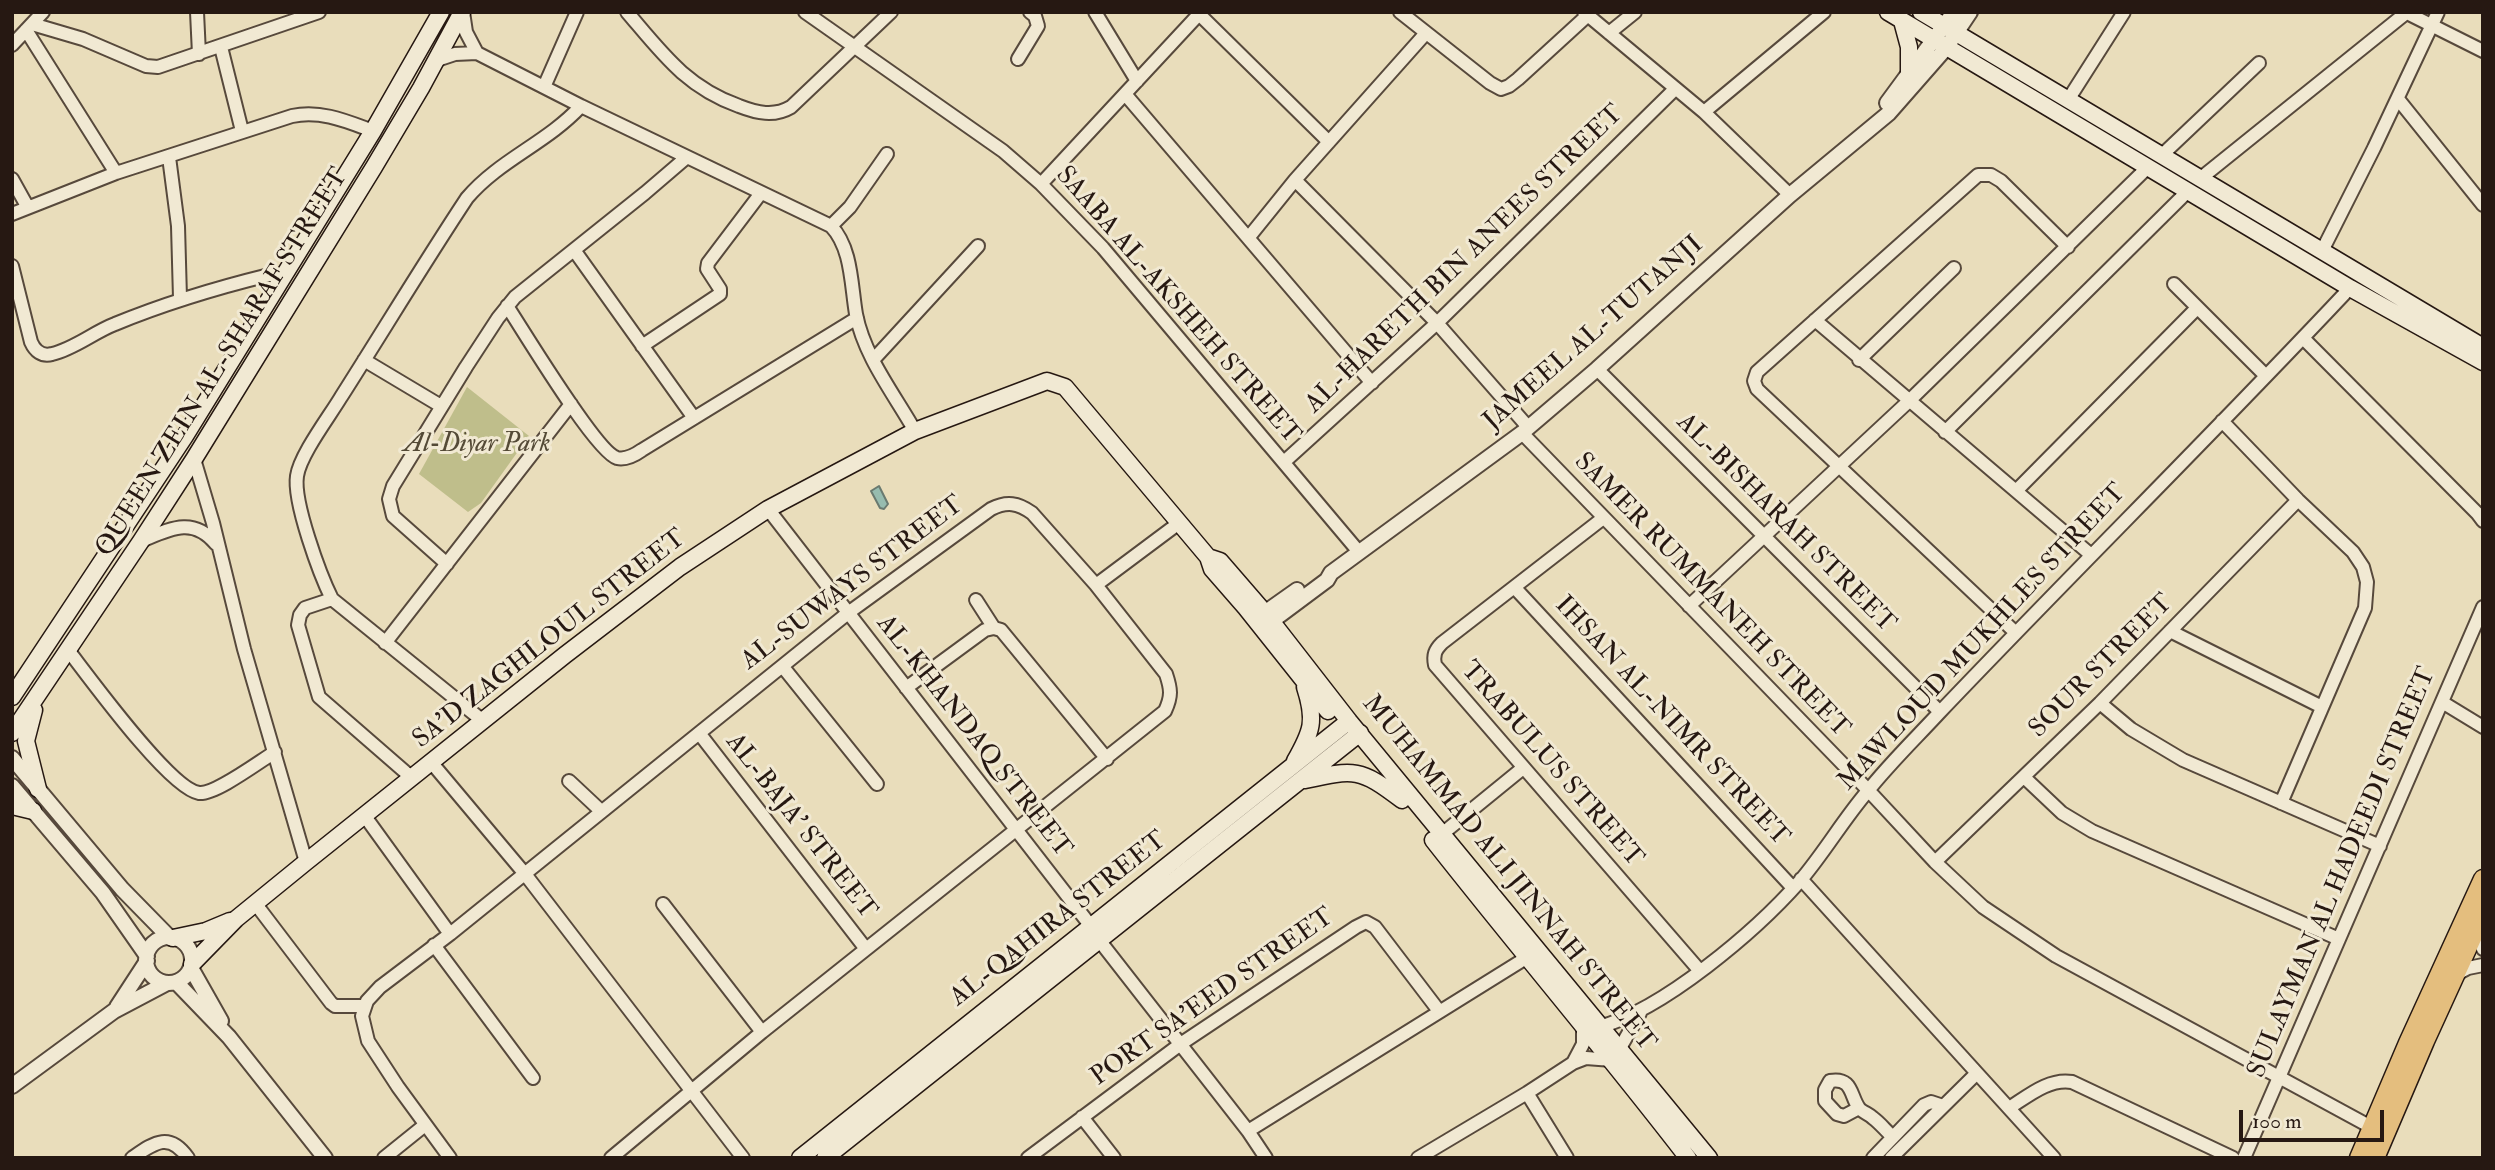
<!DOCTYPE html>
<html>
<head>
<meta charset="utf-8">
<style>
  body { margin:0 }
  #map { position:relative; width:2495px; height:1170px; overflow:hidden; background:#e9ddbb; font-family:"IM FELL Double Pica",serif }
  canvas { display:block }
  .frame { position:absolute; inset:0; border:14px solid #261812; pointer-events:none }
  .scale { position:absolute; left:2239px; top:1110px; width:145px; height:32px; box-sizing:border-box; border:4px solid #261812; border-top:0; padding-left:9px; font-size:21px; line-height:24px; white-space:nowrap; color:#261812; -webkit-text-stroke:5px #f1e9d3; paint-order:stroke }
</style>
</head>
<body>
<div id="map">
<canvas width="2495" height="1170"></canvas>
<div class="frame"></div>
<div class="scale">100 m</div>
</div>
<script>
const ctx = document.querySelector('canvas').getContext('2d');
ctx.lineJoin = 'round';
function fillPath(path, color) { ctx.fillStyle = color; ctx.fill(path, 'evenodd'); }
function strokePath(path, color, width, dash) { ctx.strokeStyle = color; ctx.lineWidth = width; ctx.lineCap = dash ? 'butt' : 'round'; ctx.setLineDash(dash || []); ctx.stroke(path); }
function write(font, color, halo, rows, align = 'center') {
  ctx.font = font + ' "IM FELL Double Pica",serif'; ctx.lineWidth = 6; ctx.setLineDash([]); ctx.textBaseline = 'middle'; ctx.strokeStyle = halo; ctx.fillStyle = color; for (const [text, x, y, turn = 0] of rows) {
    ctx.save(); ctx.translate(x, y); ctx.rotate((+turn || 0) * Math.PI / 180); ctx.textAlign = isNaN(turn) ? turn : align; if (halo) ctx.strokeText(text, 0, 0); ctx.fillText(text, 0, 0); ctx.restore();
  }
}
fillPath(new Path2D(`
  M467,387l62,49 -48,67 -13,9 -49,-38z`), '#bfbe8b');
const water = new Path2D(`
  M879,486l9,18 -4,5 -4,-1 -9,-17z`);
fillPath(water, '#97bcaf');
strokePath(water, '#6a7a70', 2);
const minor = new Path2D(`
  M197,12l2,42
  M463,12l3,20 11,21
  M627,12c35,41 59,75 112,94 18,7 35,11 52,1l100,-95
  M805,12l198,139 38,33 62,64 256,304
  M1095,12l42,69
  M1400,12l90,71 11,6 8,-3 9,-7 70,-64
  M1584,12l120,100 86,83
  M2405,12l78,39
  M1199,14l130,128
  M32,24l51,15 63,27 12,1 161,-55
  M26,30l90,143
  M1609,33l26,-21
  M12,45l31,-33
  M221,47l21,84
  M1018,59l20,-33 -3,-10 -5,-4
  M437,60l18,-6 22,-1 104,53 250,120c21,22 20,59 25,88 8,42 38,80 59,117
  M544,87l33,-75
  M1125,94l247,289
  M2398,99l85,106
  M2068,100l56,-88
  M1704,112l120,-100
  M2162,155l97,-92
  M169,157l9,69 2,72
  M2201,178l205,-165
  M12,179l15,27
  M1295,180l142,143 91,104
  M1041,184l160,-172
  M12,214l104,-41 176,-57c29,-6 54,5 81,15
  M831,226l19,-19 37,-53
  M1249,237l46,-57 131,-147
  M574,250l120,168
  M2322,251l52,-103 64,-136
  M12,266l19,76c4,9 11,15 21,12 22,-5 42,-22 63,-30 51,-21 101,-36 154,-49l14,1
  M2174,284l92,92
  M507,306c16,24 89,146 110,152 9,2 18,-3 25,-8l215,-132
  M1815,320l275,234
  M2303,338l174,175 6,8
  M642,346l78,-52v-5l-13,-20 1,-6 53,-70
  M364,360l77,46
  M873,360l105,-114
  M1859,360l95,-92
  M1597,369l343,343
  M2222,421l76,79 55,52 10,15 4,15 -2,26 -84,195
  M1945,432l242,-240
  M1522,433l346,357 67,72 48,45 73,49 315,171
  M194,459l19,64 31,126 62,213
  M1284,462l153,-139 238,-234
  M2016,491l181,-183
  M768,509l322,416
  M1602,519l-160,124c-7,7 -9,12 -7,22l265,306
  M141,541c29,-12 52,-25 75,3
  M447,564l-54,-48 -4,-17 4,-13 73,-119 32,-49 17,-21 130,-104 42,-36
  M1096,585l83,-62
  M1515,588l278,300
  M332,599l-27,9 -5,7 -2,10 21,72 92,80
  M976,600l18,28
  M1689,606l220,-205 238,-233
  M2170,631l152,76
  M2016,633l-259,-244 -3,-8 3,-9 221,-197h13l10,6 67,66
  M385,643l186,-239
  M68,650c21,27 102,139 131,143 16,2 61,-32 76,-41
  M783,667l94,117
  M906,688l79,-58 9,-2 7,2 106,129
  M2442,702l41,25
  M2100,703l31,26 52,31 197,86
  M483,721l-151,-122c-12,-24 -39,-97 -35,-123 3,-21 32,-59 44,-79 42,-66 83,-134 126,-199 32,-38 80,-55 114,-92
  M699,733l167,216
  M431,762l94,112 218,284
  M2025,778l37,35 30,18 247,108
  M569,781l32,30
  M364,815l86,119
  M1442,834l81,-66
  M1935,862l165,-159 198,-203
  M1801,879l253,279
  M255,903l76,100 4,3h29
  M663,904l99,128
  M2475,930l8,19
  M1099,940l149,191 278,-173
  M434,945l99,133
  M2455,975l13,-7 15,-3
  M1599,1027c64,-17 157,-96 201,-146 24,-28 43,-61 67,-89 22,-28 48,-53 72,-79 136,-143 276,-281 411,-425
  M1620,1048l20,-35
  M1573,1063l10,-19v-19
  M1527,1093l40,65
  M1859,1108l-15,8 -7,-2 -12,-13v-11l5,-9c23,-4 20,15 29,27 3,4 10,6 14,10 7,5 13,13 20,19
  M2009,1108c19,-12 40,-30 63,-26l161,76
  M1082,1117l32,41
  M1248,1131l18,27
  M132,1158c22,-15 37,-27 56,0
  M384,1158l41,-33
  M450,1158l-52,-71 -30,-46 -6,-25 5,-15 13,-14 70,-53 398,-321 143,-104c16,-8 27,-6 41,4l64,72 70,89c5,15 6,22 -1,37l-403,321 -151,126
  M1028,1158l154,-115 174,-116 10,-5 9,5 64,84
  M1418,1158l109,-65 46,-30 13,-5 26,2
  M1873,1158l51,-53 7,-3 12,4
  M1891,1158l85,-84
  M2244,1158l239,-551`);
const tertiary = new Path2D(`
  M1887,103l67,-91
  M1256,619l41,-29
  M1264,627l63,-47 4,-7 191,-140 75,-64 193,-174 99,-82 57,-65 24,-36
  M12,758l110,131 48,49
  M12,786l91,107 44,63
  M146 960a23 23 0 1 1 46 0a23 23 0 1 1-46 0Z
  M191,968l30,53
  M176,982l53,55 96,121
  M117,1007l30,-46
  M12,1086l102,-75 53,-28`);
const secondary = new Path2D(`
  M1888,12l462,276 133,74
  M1921,12l562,335
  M1902,21l7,26v26
  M1208,557l4,12 34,39 82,103
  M12,697l173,-261 188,-305 68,-119
  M34,710l-8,31 12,48
  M12,733l129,-192 53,-82 180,-292 47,-79 41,-76
  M1295,761c17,-30 21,-40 10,-74
  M1305,780c50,-11 55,-12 97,20
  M12,806l21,5
  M1433,840c84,107 172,210 255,318
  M173,938l33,-7 24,-10
  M192,964l44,-45 70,-57 259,-207 115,-88 88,-58 147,-78 132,-50 18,6 143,170 12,4 45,52 84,108 360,437
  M800,1158l549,-437
  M825,1158l535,-425`);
const primary = new Path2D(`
  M2359,1158l49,-115 75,-164
  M2375,1158l50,-117 58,-127`);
strokePath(minor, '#57493c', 16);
strokePath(tertiary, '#57493c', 18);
strokePath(secondary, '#261812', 19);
strokePath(primary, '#261812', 21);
strokePath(minor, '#f1e9d3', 12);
strokePath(tertiary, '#f1e9d3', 14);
strokePath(secondary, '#f1e9d3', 16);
strokePath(primary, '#e4be7e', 18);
write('26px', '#261812', '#f1e9d3', [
  ["AL-HARETH BIN ANEES STREET",1465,260,-44],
  ["SAABA AL-AKSHEH STREET",1177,306,49],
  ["JAMEEL AL-TUTANJI",1594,334,-41],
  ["QUEEN ZEIN AL-SHARAF STREET",223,363,-58],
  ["AL-BISHARAH STREET",1785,524,45],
  ["AL-SUWAYS STREET",853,584,-37],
  ["SAMER RUMMANEH STREET",1711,596,46],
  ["MAWLOUD MUKHLES STREET",1983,638,-47],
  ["SA'D ZAGHLOUL STREET",550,640,-38],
  ["SOUR STREET",2102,667,-45],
  ["IHSAN AL-NIMR STREET",1671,722,47],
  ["AL-KHANDAQ STREET",973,737,52],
  ["TRABULUS STREET",1551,765,49],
  ["AL-BAJA' STREET",800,827,52],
  ["SULAYMAN AL HADEEDI STREET",2343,873,-67],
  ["MUHAMMAD ALI JINNAH STREET",1508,874,51],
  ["AL-QAHIRA STREET",1059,920,-38],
  ["PORT SA'EED STREET",1213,998,-35]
]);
write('italic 26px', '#544a36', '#f1e9d3', [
  ["Al-Diyar Park",477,445]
]);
</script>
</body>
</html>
